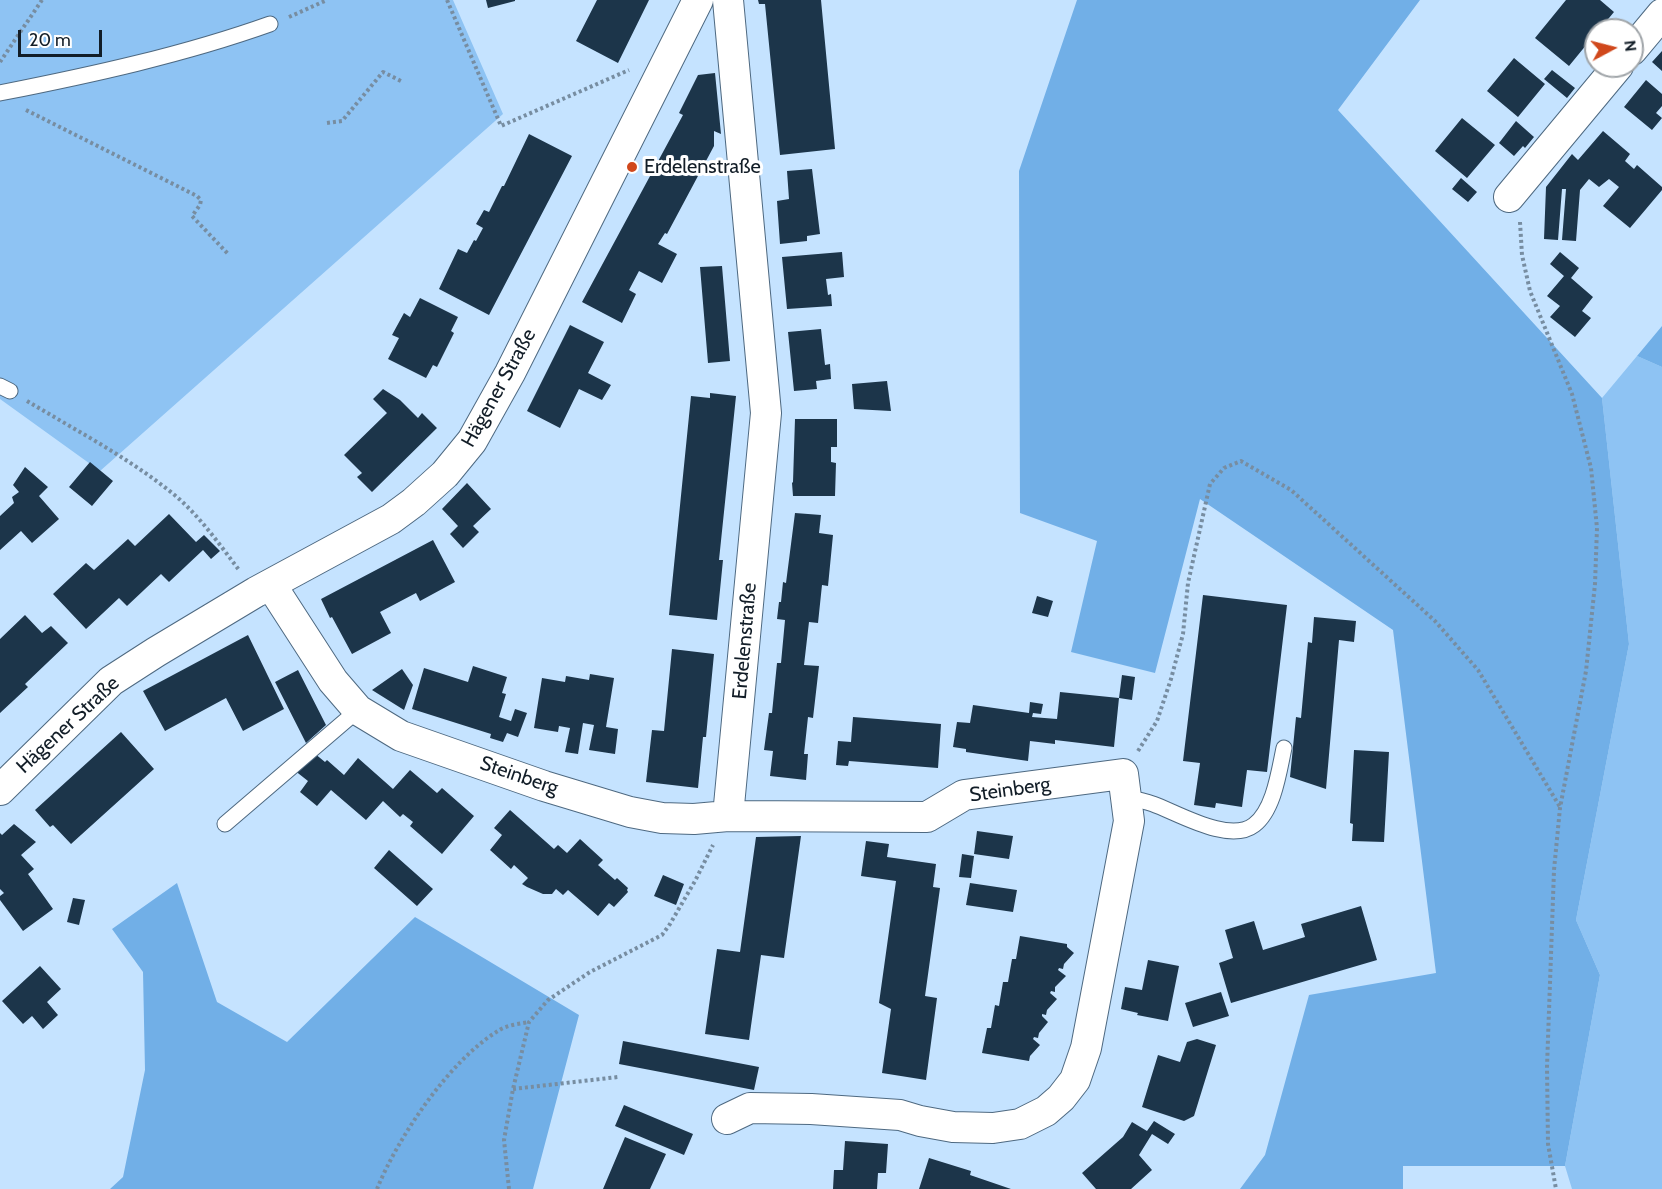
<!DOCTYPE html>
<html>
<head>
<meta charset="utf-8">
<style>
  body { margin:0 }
  #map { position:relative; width:1662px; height:1189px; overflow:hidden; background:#c5e3ff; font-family:Cabin,sans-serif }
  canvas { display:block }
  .north { position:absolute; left:1584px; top:18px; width:60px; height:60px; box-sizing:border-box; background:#fff; border:2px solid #a0a5a9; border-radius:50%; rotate:83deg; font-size:16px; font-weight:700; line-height:24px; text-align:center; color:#121d27 }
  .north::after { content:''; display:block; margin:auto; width:21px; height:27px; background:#d0481c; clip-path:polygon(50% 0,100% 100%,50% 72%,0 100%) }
  .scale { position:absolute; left:18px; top:30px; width:84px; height:27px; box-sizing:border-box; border:3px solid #121d27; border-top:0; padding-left:8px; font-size:18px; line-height:21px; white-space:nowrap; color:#121d27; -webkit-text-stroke:4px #fff; paint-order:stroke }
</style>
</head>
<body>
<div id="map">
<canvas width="1662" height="1189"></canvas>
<div class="north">N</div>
<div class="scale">20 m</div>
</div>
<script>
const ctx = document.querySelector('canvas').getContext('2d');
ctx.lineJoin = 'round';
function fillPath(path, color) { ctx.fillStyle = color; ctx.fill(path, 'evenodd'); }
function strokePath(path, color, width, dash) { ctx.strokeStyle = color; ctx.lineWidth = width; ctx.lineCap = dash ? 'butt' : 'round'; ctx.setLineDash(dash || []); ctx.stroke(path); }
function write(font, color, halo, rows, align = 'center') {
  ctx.font = font + ' Cabin,sans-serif'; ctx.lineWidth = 6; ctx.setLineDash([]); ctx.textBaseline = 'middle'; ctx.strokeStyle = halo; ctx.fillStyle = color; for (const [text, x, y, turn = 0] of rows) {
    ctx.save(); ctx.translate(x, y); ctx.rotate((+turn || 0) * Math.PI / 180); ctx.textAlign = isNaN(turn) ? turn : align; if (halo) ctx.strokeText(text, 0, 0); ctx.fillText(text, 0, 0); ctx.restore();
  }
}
fillPath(new Path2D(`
  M0,0h453l50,114 -403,357 -100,-72z
  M1637,356l25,11v822h-90l-7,-23 35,-191 -24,-55 53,-276 -27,-246z`), '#8ec3f3');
fillPath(new Path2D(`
  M1077,0h343l-82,110 264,288 27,246 -53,276 24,55 -35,191h-162v23h-163l25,-34 44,-160 127,-22 -43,-343 -193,-131 -45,174 -84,-21 26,-111 -77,-28 -1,-342z
  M1662,326v41l-25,-11z
  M177,883l40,119 70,40 128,-125 164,98 -46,174h-423l13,-12 22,-107 -2,-98 -31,-43z`), '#71afe7');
fillPath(new Path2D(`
  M486,0h29v1l-27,7z
  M597,0h52l-31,63 -42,-22z
  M758,0h63l14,149 -55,6 -15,-151h-6z
  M1566,0h34l14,12 -15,18h-3v3l-27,33 -34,-28z
  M1662,51v20l-10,-9z
  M1514,58l31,26 -27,33 -31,-26z
  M1552,70l23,18 -8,10 -23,-19z
  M715,73l6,61 -7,-3v15l-47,88 -2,-1 -7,11 19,10 -15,29 -23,-12 -10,19 7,4 -14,29 -40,-21 101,-187 -4,-2 19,-38z
  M1646,80l16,14v12l-6,7 6,5 -10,12 -28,-23z
  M1462,118l33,27 -28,33 -32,-27z
  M1516,121l18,16 -9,11 -2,-2 -9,10 -15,-13z
  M1603,131l27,23 -5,7 9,8 3,-4 25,22v3l-32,38 -27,-22 16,-19 -10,-8 -10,8 -10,-8 -9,11 -4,51 -14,-1 4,-51h-4l-4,51 -14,-1 2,-52 26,-33 6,6z
  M529,134l43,22 -83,159 -50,-26 19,-40 9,4 7,-13 2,1 7,-13 -7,-4 8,-14 5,2 13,-26h2z
  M812,169l8,65 -13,2v5l-27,3 -3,-43 12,-2 -2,-28z
  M1461,178l16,14 -9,10 -16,-13z
  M842,252l2,25 -18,2 2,16 3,-1 1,12 -45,3 -5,-52z
  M1560,252l19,16 -8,10 22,19 -11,14 9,7 -16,19 -25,-20 10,-11 -13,-10 17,-20 -14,-12z
  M722,266l8,95 -22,2 -8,-96z
  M420,298l38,19 -7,14 3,2 -17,34 -4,-2 -7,13 -38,-19 11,-21 -7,-3 12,-22 6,4z
  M570,325l34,17 -16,31 23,12 -9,15 -23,-11 -19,39 -33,-17z
  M821,329l4,36 5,-1 1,15 -15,2 1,8 -23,2 -6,-59z
  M887,381l4,30 -37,-2 -2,-25z
  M383,389l17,11 18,18 4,-5 15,15 -65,64 -15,-15 5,-4 -18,-18 43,-42 -14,-14z
  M710,393l26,3 -17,164h4l-6,60 -48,-5 22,-219 19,2z
  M795,419h42v28h-6v15l5,1 -1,33h-42l-1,-13 1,-1z
  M90,462l23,19 -21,25 -23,-19z
  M25,467l23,20 -9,9 20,23 -27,24 -11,-12 -21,19v-34l14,-13 -2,-6 7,-5 -6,-7z
  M467,483l24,26 -18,17 6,6 -16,16 -13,-14 8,-8 -16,-17z
  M795,513l26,2 -2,18 14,2 -5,51 -6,-1 -4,38 -9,-1 -5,43 15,1 -6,52 -5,-1 -4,37h4l-2,26 -36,-4 3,-25 -9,-1 5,-37h3l5,-50h4l4,-43 -8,-1 2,-17h2l2,-20 3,1z
  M169,514l27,28 8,-7 16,16 -9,8 -8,-9 -34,32 -8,-8 -34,32 -8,-8 -33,31 -33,-35 33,-31 8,7 34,-31 7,7z
  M433,540l22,42 -35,19 -4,-8 -36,19 11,21 -39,21 -20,-37 -2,1 -9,-19z
  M1203,595l84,10 -20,167 -20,-2 -5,37 -26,-4 -1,5 -21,-3 6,-42 -17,-2z
  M1037,596l16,5 -5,16 -16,-4z
  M25,615l17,18 9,-7 17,17 -43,41 3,3 -28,26v-74z
  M1314,617l42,4 -2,21 -15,-2 -13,149 -36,-12 6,-60 5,1 7,-76 4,1z
  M248,635l36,74 -41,22 -17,-33 -61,33 -22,-40z
  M672,649l42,5 -8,83h-3l-5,51 -52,-6 6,-52 12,1z
  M473,666l34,11 -5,16 4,1 -7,23 12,4 4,-12 12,4 -9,24 -11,-4 -4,9 -13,-4 1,-4 -79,-25 12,-41 44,14z
  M402,669l11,16 -9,25 -32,-20z
  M298,670l28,55 -20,18 -31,-61z
  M590,674l24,4 -8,49 12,2 -3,25 -26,-4 5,-25 -11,-2 -5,31 -13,-2 5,-24 -11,-2 -1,6 -24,-4 8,-50 23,4 1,-6 23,4z
  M1122,675l13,2 -3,23 -13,-2 -5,49 -59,-7v4l-25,-3 -2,20 -62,-9v-3l-13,-2 4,-25 13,1 3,-18 56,8 1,-11 13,2 -2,10 -8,-1 -1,4 25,2 3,-27 59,6z
  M853,717l88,7 -3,44 -89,-7 -1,5 -12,-1 2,-24 13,1z
  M121,732l33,37 -83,75 -18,-19 -3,2 -15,-17z
  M1354,750l35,2 -5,90 -32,-1 1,-17 -3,-1z
  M314,753l11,9 2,-2 17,15 14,-17 35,31 17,-19 27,23 5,-5 32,28 -32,38 -32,-28 3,-4 -10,-8 -3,3 -17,-16 -17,19 -35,-30 -14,16 -17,-14 8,-11 -14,-11z
  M510,810l44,39 4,-4 9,8 13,-14 23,21 -5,5 17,15 2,-2 11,10 -1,2 1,2 -14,15 -5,-4 -11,13 -30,-26 -5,5 -7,-6 -4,5h-9l-16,-7 -5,-3 6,-6 -14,-13 -3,4 -21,-19 12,-15 -8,-7z
  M14,824l22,18 -15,13 13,14 -6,5 25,35 -30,22 -23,-31v-4l4,-3 -4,-4v-56l2,2z
  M977,831l36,5 -4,23 -35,-5z
  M801,836l-17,122 -23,-3 -12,85 -44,-6 12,-85 23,3 16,-115z
  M866,841l23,3 -2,13 49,7 -3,23 7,1 -15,108 12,2 -11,82 -44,-7 9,-64 -12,-6 17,-122 -35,-5z
  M389,850l44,39 -16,17 -43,-38z
  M962,854l12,2 -3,22 -12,-1z
  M663,875l21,9 -8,21 -22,-9z
  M970,883l47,7 -4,22 -47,-7z
  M73,898l12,2 -6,25 -12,-3z
  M1361,906l16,54 -146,43 -12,-40 14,-5 -8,-28 29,-9 9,29 42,-13 -4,-13z
  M1020,936l47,8v3l7,6 -10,11 -1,5 -4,-1 -1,2 8,6 -11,11v5l-4,-1 -1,2 7,6 -10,11 -1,5 -4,-1v2l6,6 -9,11 -1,5 -4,-1 -1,2 7,6 -10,11 -1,5 -47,-8 5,-25h4l4,-23 4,1 4,-24h5l4,-23h4z
  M1148,960l31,6 -11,55 -31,-6 1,-2 -17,-4 4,-22 17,3z
  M40,966l21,23 -14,13 11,13 -15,14 -11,-13 -9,8 -21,-23z
  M1221,992l8,24 -36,11 -8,-24z
  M1197,1039l19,6 -22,71 -10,5 -42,-14 16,-52 22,7 7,-20z
  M623,1041l136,26 -5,23 -135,-26z
  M624,1105l69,29 -9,21 -69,-29z
  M1154,1121l21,13 -7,10 -16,-10 -13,21 13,15 -21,19h-35l-14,-16 41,-36 9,-15 15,9z
  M625,1137l41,17 -16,35h-47z
  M845,1141l43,3 -2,29h-8l-1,16h-44l1,-19h9z
  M929,1158l42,13 -1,4 41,14h-92z`), '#1c354a');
const lane = new Path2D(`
  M0,93c91,-18 183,-38 270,-69
  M0,386l10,5
  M1126,797c9,2 18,4 27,7 25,9 76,40 101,21 20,-15 25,-54 30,-77
  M225,824l133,-114`);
const street = new Path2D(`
  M1632,50l30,-36
  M1509,197l109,-131
  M271,585l62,96 25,29 43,26 143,50 86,26 32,6 32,1 34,-3 199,1 37,-22 159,-21 6,47 -43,227 -11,32 -14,18 -15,13 -26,13 -27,4 -40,-1 -33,-6 -20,-6 -89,-6 -61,-1 -23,11
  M0,790l111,-109 45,-29 100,-60 135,-73 23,-17 31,-28 27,-33 38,-68 188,-373
  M728,816l38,-403 -38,-413`);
strokePath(lane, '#4e6981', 17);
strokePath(street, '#4e6981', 32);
strokePath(new Path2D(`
  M447,0l54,126 128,-56
  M289,17l38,-17
  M0,62l42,-62
  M26,110l171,86 4,4 -1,5 -8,11 37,39
  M327,123l15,-2 41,-49 18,9
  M1520,222l2,33 8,36 42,103 19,74 6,60 -2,56 -9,87 -26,137 -6,62 -7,197 1,77 8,45
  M27,401c50,30 104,58 150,96 24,21 43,48 62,73
  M1138,751l19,-30 14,-42 12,-45 5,-51 22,-99 14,-16 17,-7 50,29 144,131 43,49 82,137
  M513,1089l105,-12
  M377,1189c21,-52 73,-129 121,-158 8,-6 21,-7 31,-9
  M509,1189l-5,-49 9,-51 16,-67 19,-22 42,-28 72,-37 8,-11 25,-43 18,-36`), '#778da1', 4, [3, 3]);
strokePath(lane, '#fff', 15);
strokePath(street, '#fff', 30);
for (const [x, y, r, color] of [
  [632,167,6,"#d0481c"]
]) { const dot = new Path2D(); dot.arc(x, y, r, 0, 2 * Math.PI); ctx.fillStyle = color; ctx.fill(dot); strokePath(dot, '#fff', 2); }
write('20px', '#121d27', '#fff', [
  ["Erdelenstraße",644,167]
], 'left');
write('20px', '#121d27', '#fff', [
  ["Hägener Straße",499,388,-61],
  ["Erdelenstraße",745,641,-85],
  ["Hägener Straße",68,725,-43],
  ["Steinberg",519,776,19],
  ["Steinberg",1010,790,-8]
]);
</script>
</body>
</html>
